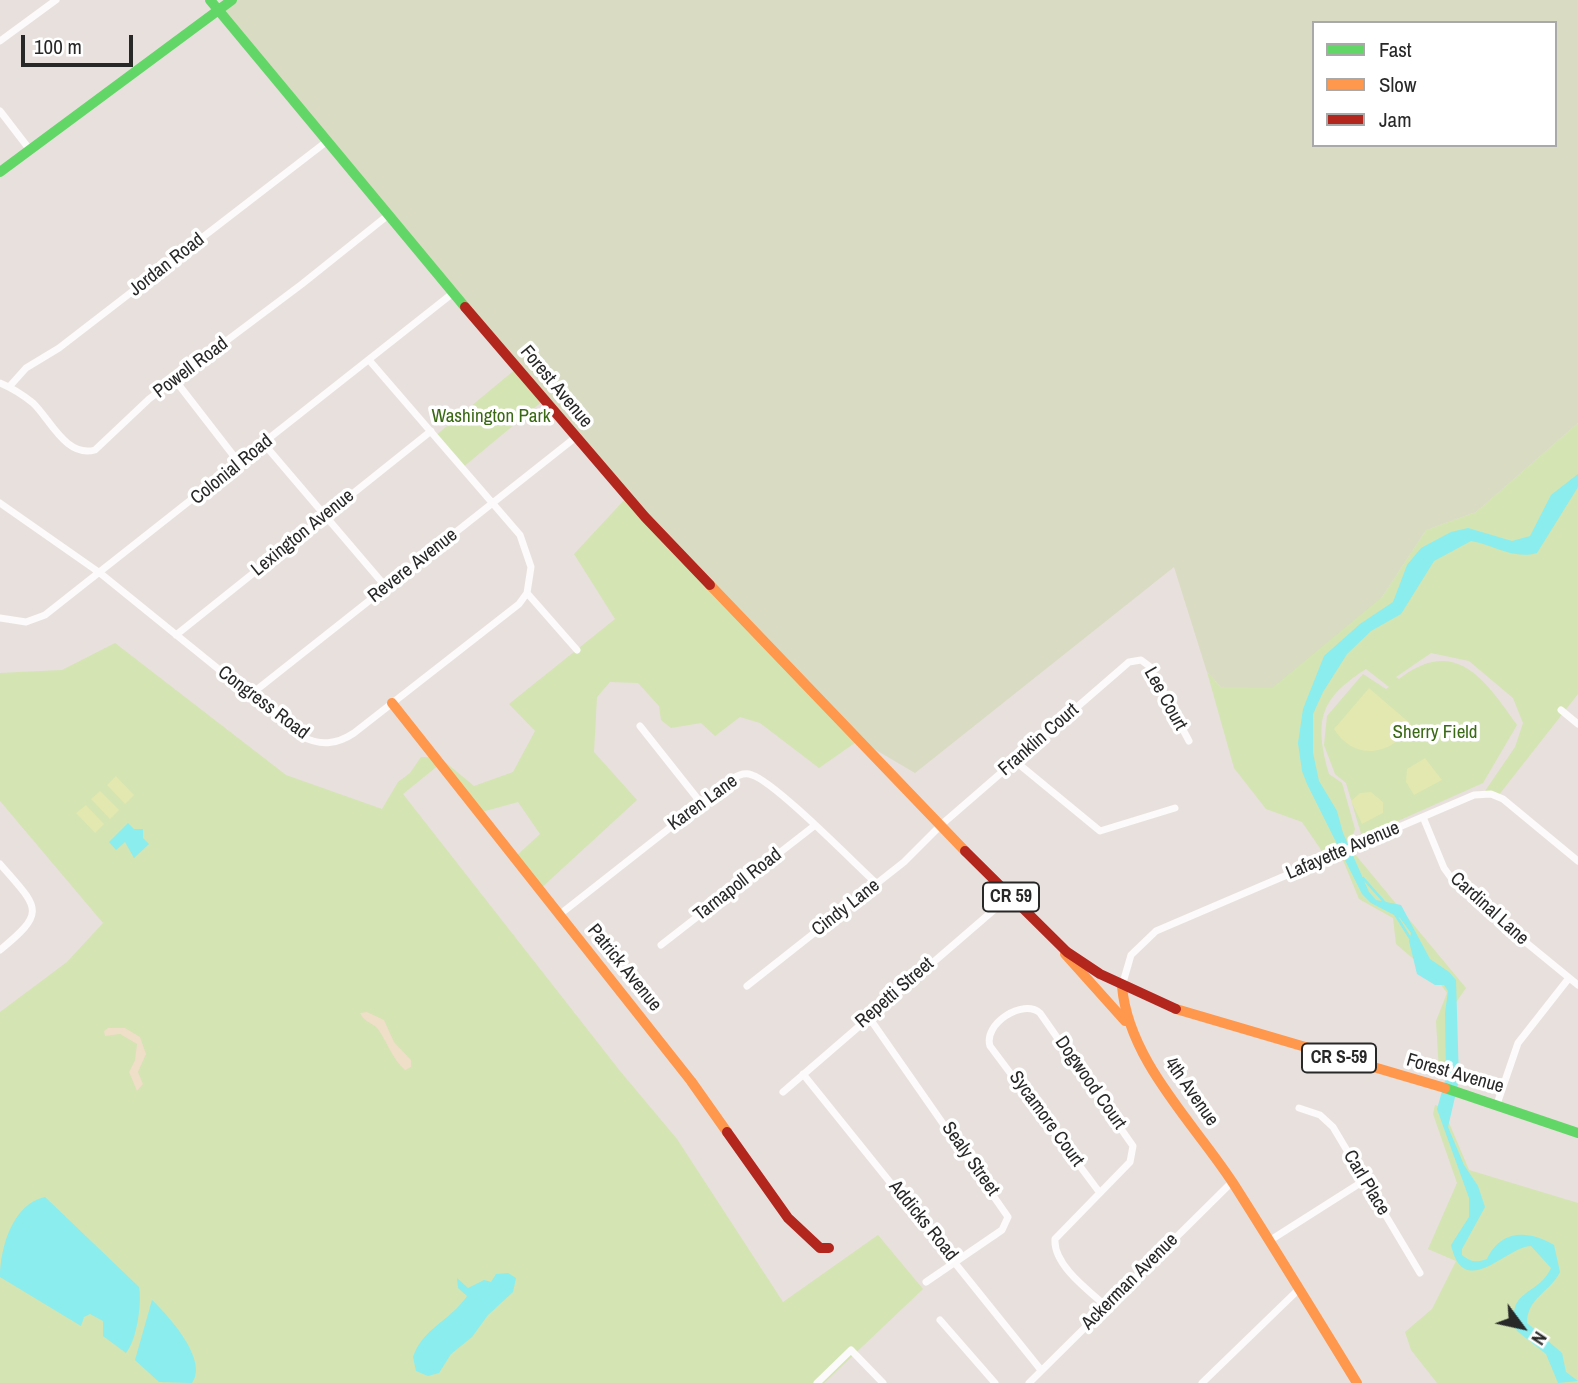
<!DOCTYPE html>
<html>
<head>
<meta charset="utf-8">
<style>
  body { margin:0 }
  #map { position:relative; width:1578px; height:1383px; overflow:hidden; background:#e8e0dc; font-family:"Archivo Narrow",sans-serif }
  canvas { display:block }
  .legend { position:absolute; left:1312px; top:21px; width:245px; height:126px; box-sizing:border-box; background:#fff; border:2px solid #a9a9a9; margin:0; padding:9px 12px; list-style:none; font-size:21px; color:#282828 }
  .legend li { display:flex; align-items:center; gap:14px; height:35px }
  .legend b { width:35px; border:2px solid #a9a9a9 }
  .north { position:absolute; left:1487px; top:1292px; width:70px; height:70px; -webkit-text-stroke:5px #fff; paint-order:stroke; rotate:123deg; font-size:19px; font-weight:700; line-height:28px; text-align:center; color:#282828 }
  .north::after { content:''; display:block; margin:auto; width:24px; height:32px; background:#282828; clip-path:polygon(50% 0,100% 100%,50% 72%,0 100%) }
  .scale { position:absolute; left:21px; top:35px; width:112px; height:32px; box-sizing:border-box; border:4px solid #282828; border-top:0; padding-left:9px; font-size:21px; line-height:24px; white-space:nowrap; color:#282828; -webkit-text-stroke:5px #fff; paint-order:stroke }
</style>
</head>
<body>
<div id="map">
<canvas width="1578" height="1383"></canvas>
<ul class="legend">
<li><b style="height:9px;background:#63d668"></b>Fast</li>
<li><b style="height:9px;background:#ff974d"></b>Slow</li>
<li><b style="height:9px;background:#b3261e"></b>Jam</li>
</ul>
<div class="north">N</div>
<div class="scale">100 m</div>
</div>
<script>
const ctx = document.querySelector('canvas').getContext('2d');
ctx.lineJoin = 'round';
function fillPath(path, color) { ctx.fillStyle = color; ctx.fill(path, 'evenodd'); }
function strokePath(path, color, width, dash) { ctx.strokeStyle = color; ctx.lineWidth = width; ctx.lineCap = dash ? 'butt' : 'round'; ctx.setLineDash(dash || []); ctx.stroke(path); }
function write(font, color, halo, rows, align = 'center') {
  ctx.font = font + ' "Archivo Narrow",sans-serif'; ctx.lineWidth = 7; ctx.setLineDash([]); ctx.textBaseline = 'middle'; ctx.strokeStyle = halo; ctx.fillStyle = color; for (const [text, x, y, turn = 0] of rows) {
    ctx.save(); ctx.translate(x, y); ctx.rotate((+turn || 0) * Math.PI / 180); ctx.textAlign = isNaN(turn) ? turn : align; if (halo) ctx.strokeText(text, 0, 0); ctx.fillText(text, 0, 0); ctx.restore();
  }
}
fillPath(new Path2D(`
  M517,368l27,32 -82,68 -27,-32z
  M1578,423v271l-80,102 -15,-2 32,-47 8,-24 -10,-25 -44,-37 -38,-8 -35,24 3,2c57,-44 86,1 118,46l-34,58 -121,54 -16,-54 -11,-9 -11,-29 3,-29 36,-42 23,15 3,-2 -23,-18c-47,30 -52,52 -37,105l13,9 13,46 -6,18 117,141 -14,20 -3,66 -10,-3 -3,-50 11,-28 -10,-14 -41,-35 -3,-26 -34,-19 -19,-46 -14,4 -24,-35 -36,-13 -32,-41 -27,-96 14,15 161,-90 44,-67 50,-18z
  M627,497l232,243 -40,28 -59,-45 -20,-6 -25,19 -14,-13 -30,5 -10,-8 -2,-14 -21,-23 -28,-1 -13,15 -3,55 43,48 -98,90 -25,-32 26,-24 -22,-32 -40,11 -38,-49 -37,30 217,277 57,68 106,163 95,-67 45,54 -99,94h-824v-371l67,-50 36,-39 -103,-122v-128l62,-3 53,-27 171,132 96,34 16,-27 12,-9 11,-16h18l35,29 39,-14 22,-41 -26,-27 106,-85 -41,-65z
  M1435,1105l10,3 -1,3 25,59 109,33v180h-141l-26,-33 -6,-18 27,-23 24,-48 -28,-12 29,-66 -24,-69z`), '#d4e4b3');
fillPath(new Path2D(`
  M367,1012l17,8 10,22 17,18v7l-6,3c-13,-11 -18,-29 -28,-42 -6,-6 -13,-6 -17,-15z
  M108,1028h17l15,9 6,17 -8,18 5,12 -6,7 -8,-19 6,-12 2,-16 -17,-10 -15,2 -1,-5z`), '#efdec8');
fillPath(new Path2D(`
  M232,0h1346v423l-102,89 -50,18 -44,67 -110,91 -51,-1 -14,-15 -33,-105 -259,206 -56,-33 -214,-223 -426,-506zM1314,23h241v122h-241z`), '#d9dbc3');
fillPath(new Path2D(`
  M1369,688l42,36c-17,32 -57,38 -77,5z
  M1425,758l17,22 -28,15 -8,-13 1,-13z
  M116,776l18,19 -9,9 -18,-19z
  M100,791l19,19 -9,9 -19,-20z
  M1371,792l12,10v11l-21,11 -11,-23 9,-8z
  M86,805l18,19 -9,9 -19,-20z`), '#e2e8af');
fillPath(new Path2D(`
  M1578,474v13l-41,66c-23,7 -43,-8 -66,-12l-37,20 -33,53 -30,17 -24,23 -24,38 -10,22v39l6,28 18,30 6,22 26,59 7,8 25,5 29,54 19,13 7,8 3,100 -11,47 16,38 14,21 7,21 -23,42v6c9,7 14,8 25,4 14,-30 42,-29 67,-14l6,27c-10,20 -33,26 -33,51l35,30 4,19 12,9 -20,2 -12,-29 -29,-23c-13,-42 21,-34 34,-63l-20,-22c-24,0 -67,56 -80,-1l18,-28v-19l-32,-89 9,-32 -1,-64 3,-22 -4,-6h-9l-18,-11 -8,-33 2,-8 -11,-15 -29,-15 -9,-9 -55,-110 -5,-13 -4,-28 5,-34 21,-53 36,-32 33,-22 14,-37 14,-17 30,-16 17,-4 44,13 18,-5 21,-41z
  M128,823l6,6h9v9l6,6 -15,14 -9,-16 -9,8 -7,-8z
  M45,1197l94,90c3,16 -2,53 -13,66l-23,-17v-15l-13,-7 -6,3 -3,9 -81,-49c0,-28 12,-73 45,-80z
  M508,1273l8,5 -3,14 -25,23 -16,22 -21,17 -12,19 -11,3 -12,-5 -3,-14c10,-29 37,-36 54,-61l-9,-8 -1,-10 11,10 16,-8 7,2 5,-8z
  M152,1300c17,16 57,61 40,83l-33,-1 -24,-22z`), '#8bedee');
strokePath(new Path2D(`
  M1363,878l23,26
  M1395,914l15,24`), '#8bedee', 2.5);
strokePath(new Path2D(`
  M0,41l56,-41
  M0,111l30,39
  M369,360l151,175 11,32 -4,26 50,57
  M175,380l65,84
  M0,383c12,5 23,12 33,20 17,16 33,55 62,47l54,-51 153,-115 85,-68
  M9,387l17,-19 33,-20 267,-206
  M264,444l122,143
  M0,503l100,70 201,163c19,10 35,9 53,-3l165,-129 8,-11
  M0,618l26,4 19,-7 408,-322
  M176,635l255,-204
  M250,695l326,-258
  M1561,710l17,14
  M640,726l61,77
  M1015,761l85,70 75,-23
  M1423,817l21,51 13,18 121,99
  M0,864c38,44 48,47 0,86
  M559,915l173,-136c6,-4 13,-7 20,-4 23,7 102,88 125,109
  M661,945l153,-119
  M747,986l157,-124 37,-37 188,-163 12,-2 8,6 40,75
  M1122,986l9,-31 25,-24 318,-136 17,-1 12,5 75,62
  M868,1016l140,201 -6,13 -76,52
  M803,1074l238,296
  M783,1092l227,-196
  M1497,1104l21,-61 51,-65
  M1299,1108l21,7 13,12 87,146
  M1100,1193l-110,-147c-7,-22 33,-48 50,-33l93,133 -3,16 -75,77c-2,26 34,52 51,67
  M1269,1241l96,-61
  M940,1320l55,63
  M817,1383l34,-33 32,33
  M1029,1383l203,-201
  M1202,1383l96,-93`), '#fcfafa', 7);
strokePath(new Path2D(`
  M210,0l255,307
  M0,172l232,-172
  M1445,1088l133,45`), '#63d668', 10);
strokePath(new Path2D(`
  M710,585l255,266
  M392,703l299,378 36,51
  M1065,954l60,67
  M1122,986c6,74 72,137 111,197 42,66 83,133 124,200
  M1176,1009l269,79`), '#ff974d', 10);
strokePath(new Path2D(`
  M465,307l180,210 65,68
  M965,851l102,101 33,22 76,35
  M727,1132l61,86 32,30h9`), '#b3261e', 10);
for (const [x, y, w] of [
  [1011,897,56],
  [1339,1058,74]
]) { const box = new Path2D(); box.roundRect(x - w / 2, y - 14.5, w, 29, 5); ctx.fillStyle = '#fff'; ctx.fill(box); strokePath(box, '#282828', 2); }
write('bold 18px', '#282828', null, [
  ["CR 59",1011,897],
  ["CR S-59",1339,1058]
]);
write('19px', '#282828', '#fff', [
  ["Jordan Road",167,265,-38],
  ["Powell Road",191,368,-37],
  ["Forest Avenue",556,387,50],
  ["Colonial Road",232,470,-39],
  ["Lexington Avenue",303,533,-39],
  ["Revere Avenue",413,566,-38],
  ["Lee Court",1165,699,61],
  ["Congress Road",263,703,37],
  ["Franklin Court",1039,740,-41],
  ["Karen Lane",703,803,-36],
  ["Lafayette Avenue",1343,851,-23],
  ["Tarnapoll Road",738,885,-38],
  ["Cindy Lane",846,908,-38],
  ["Cardinal Lane",1489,909,42],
  ["Patrick Avenue",624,968,51],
  ["Repetti Street",895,993,-41],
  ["Forest Avenue",1455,1074,16],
  ["Dogwood Court",1090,1083,55],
  ["4th Avenue",1191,1092,55],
  ["Sycamore Court",1046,1119,54],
  ["Sealy Street",970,1159,55],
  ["Carl Place",1366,1183,59],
  ["Addicks Road",923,1221,51],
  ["Ackerman Avenue",1130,1282,-45]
]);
write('19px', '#3a6914', '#fff', [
  ["Washington Park",491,417],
  ["Sherry Field",1435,733]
]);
</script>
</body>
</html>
